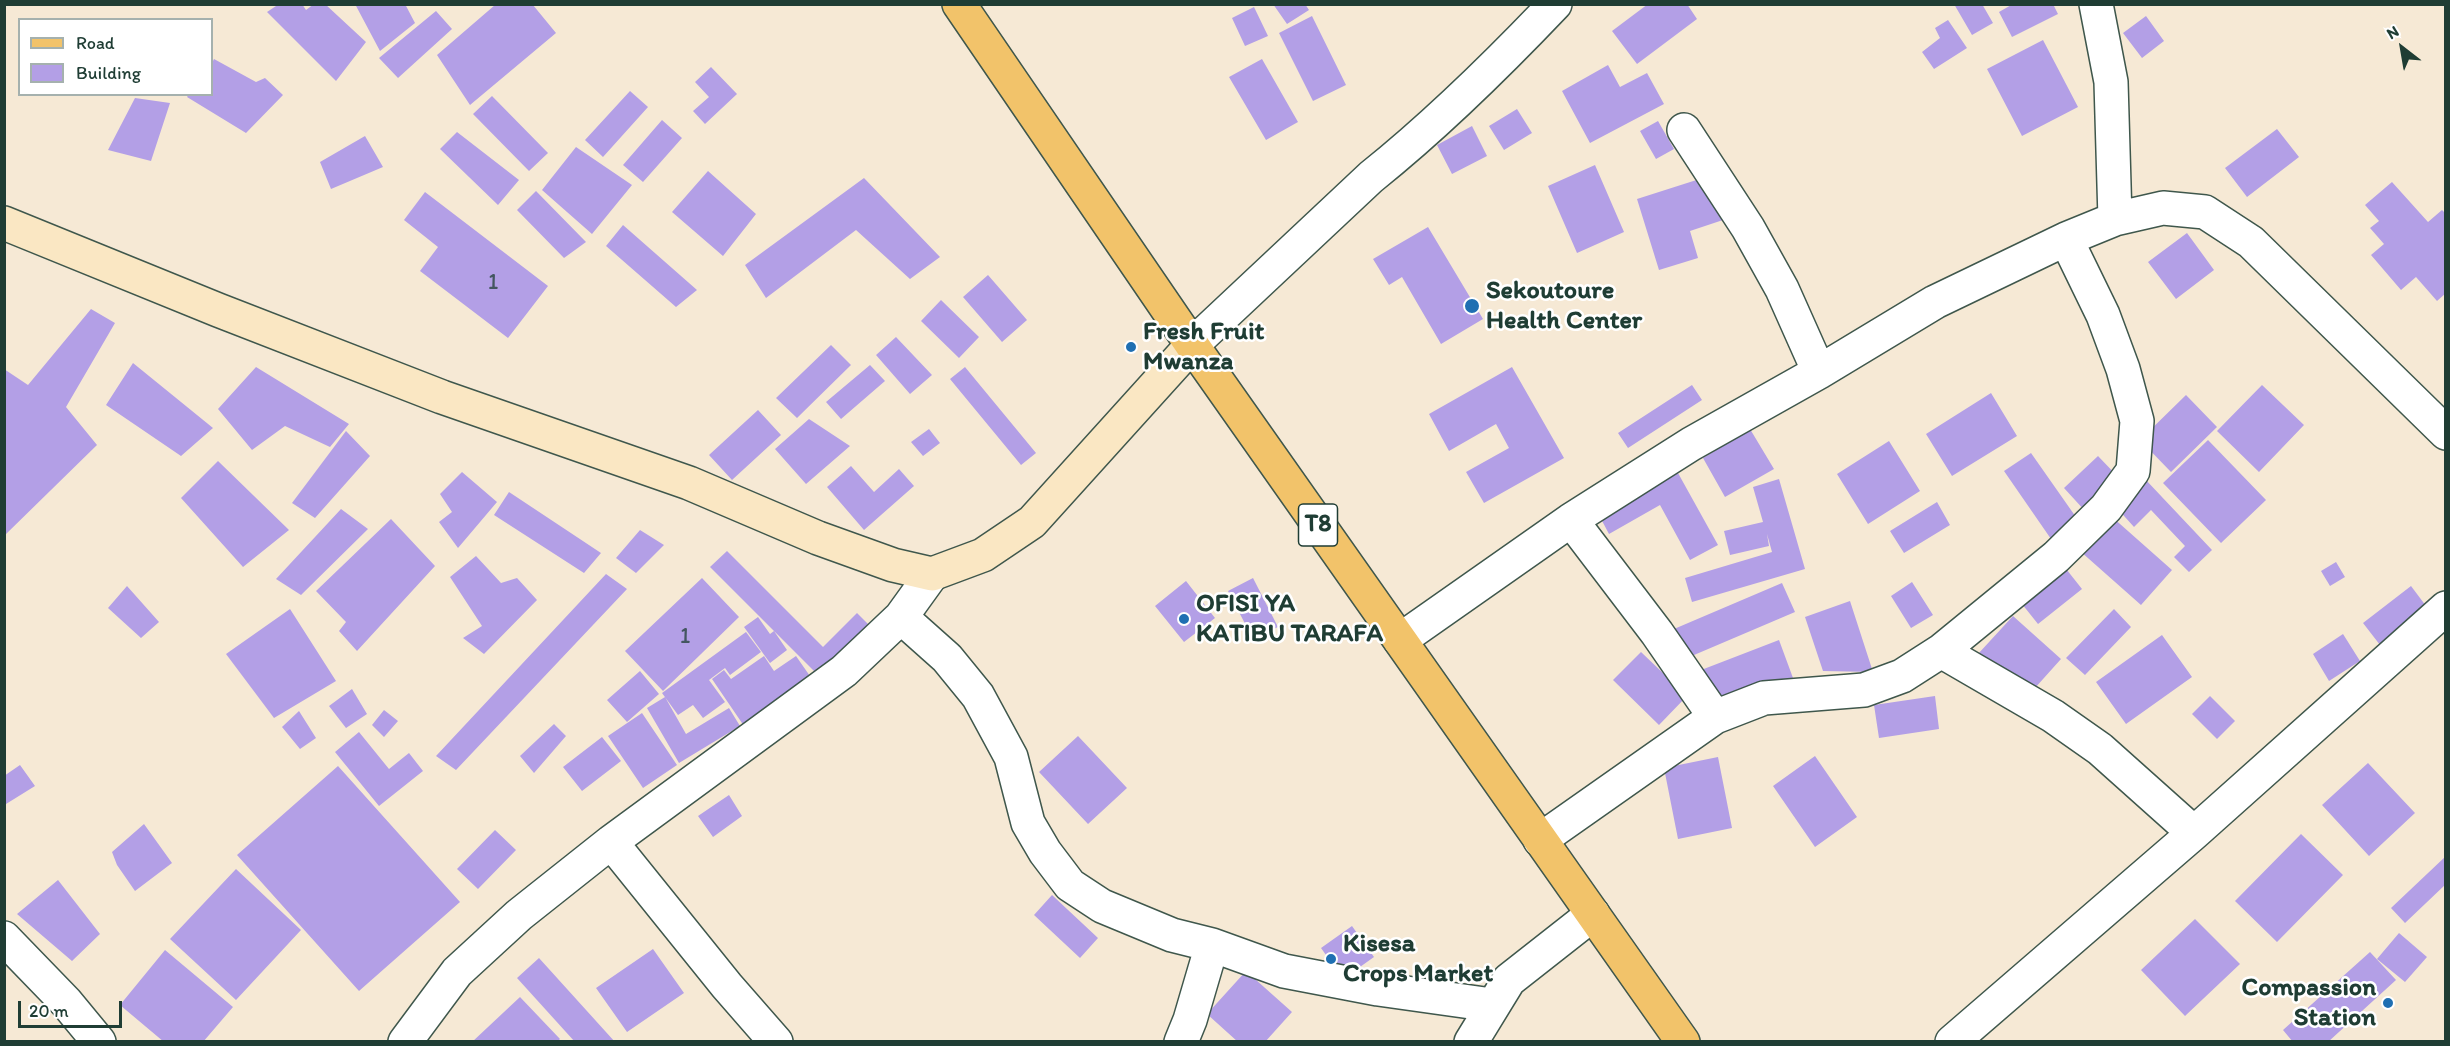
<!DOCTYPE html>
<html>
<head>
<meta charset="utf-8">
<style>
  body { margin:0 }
  #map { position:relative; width:2450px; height:1046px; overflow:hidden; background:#f6e9d5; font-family:Itim,sans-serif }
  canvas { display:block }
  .frame { position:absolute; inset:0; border:6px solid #1f3d34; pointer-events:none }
  .legend { position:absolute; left:18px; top:18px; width:195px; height:78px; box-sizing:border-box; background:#fff; border:2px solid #a5b1ae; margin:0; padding:8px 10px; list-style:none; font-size:18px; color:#1f3d34 }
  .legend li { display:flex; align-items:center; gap:12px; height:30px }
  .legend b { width:30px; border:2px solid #a5b1ae }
  .north { position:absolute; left:2372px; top:18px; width:60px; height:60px; -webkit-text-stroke:4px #fff; paint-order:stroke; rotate:329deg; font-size:16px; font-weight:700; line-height:24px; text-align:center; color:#1f3d34 }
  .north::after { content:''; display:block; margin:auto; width:21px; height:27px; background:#1f3d34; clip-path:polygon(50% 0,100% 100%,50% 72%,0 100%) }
  .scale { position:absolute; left:18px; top:1001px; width:104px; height:27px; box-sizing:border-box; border:3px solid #1f3d34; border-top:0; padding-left:8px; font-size:18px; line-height:21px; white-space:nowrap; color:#1f3d34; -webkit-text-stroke:4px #fff; paint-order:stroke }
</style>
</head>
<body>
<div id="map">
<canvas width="2450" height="1046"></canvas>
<div class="frame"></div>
<ul class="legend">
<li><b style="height:8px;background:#f2c36a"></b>Road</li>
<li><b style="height:16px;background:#b39fe6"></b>Building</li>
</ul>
<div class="north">N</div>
<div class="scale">20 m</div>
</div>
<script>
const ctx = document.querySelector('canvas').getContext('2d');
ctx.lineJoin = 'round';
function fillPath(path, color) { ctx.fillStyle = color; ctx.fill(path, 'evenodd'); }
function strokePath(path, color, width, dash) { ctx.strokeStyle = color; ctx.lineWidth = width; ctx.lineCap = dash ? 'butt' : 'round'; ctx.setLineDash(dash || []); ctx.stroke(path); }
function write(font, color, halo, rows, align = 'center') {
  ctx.font = font + ' Itim,sans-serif'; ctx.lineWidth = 5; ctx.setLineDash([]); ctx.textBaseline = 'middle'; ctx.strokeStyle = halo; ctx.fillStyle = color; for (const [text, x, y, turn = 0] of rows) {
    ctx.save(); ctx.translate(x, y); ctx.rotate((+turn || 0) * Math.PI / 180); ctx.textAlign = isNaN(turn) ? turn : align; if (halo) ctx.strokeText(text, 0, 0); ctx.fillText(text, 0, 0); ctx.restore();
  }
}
fillPath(new Path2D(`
  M279,4h23l4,6 8,-6h11l41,38 -30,39 -69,-69z
  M355,4h50l10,19 -35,28z
  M1273,4h32l4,6 -22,14z
  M1648,4h39l10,15 -60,45 -25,-33z
  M1954,4h28l11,19 -21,12z
  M2013,4h40l5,10 -46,23 -13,-25z
  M495,5h38l23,28 -86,72 -33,-50z
  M1254,7l14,29 -23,10 -13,-28z
  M436,11l16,18 -54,49 -19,-20z
  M1312,16l34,69 -33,16 -34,-68z
  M2146,16l18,25 -22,17 -19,-25z
  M1948,20l19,28 -33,21 -12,-17 18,-14 -5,-10z
  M2043,40l35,67 -56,29 -35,-67z
  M214,59l42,23 9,-4 18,17 -37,38 -59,-36 2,-3h23v-31z
  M1262,59l36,63 -32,18 -37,-63z
  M1608,65l12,22 27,-14 17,31 -74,39 -28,-52z
  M711,67l26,27 -32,30 -12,-13 16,-14 -14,-15z
  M630,91l18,16 -45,50 -18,-17z
  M492,96l56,57 -19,18 -56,-57z
  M135,98l35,5 -19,58 -43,-11z
  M1517,109l15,24 -28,17 -15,-24z
  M662,120l20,18 -39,44 -20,-17z
  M1658,121l16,28 -18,10 -16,-28z
  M1472,126l15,30 -35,18 -15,-29z
  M2277,129l22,28 -52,40 -22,-29z
  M457,132l62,48 -21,25 -58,-56z
  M365,136l18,31 -52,22 -11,-27z
  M576,147l56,38 -40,49 -50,-44z
  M1595,165l29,67 -47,21 -29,-67z
  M708,171l48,43 -33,42 -51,-44z
  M1709,176l14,44 -33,11 8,27 -39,12 -22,-71z
  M864,178l76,79 -30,22 -54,-49 -90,68 -21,-33z
  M2392,182l36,40 14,-12 4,4v79l-9,8 -21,-24 -15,13 -30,-35 13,-11 -14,-16 9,-7 -14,-16z
  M536,191l50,51 -22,16 -47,-48z
  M425,192l123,94 -40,52 -88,-67 18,-24 -34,-27z
  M623,225l74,65 -21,17 -70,-61z
  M1428,227l55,92 -42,25 -39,-67 -13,8 -16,-26z
  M2187,233l27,37 -38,29 -28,-37z
  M988,275l39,45 -25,22 -39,-45z
  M941,300l38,37 -20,21 -38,-37z
  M91,309l24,14 -49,84 31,38 -93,91v-167l24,16z
  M896,337l36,38 -22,19 -34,-39z
  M831,345l20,20 -54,53 -21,-20z
  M133,363l80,65 -32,28 -75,-51z
  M870,365l15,16 -44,38 -15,-17z
  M256,367l93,57 -19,23 -45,-21 -33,24 -34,-41z
  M965,367l71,86 -15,12 -71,-86z
  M1512,367l52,91 -80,45 -18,-31 43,-24 -13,-24 -47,27 -20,-37z
  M1692,385l10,15 -74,48 -10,-15z
  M2262,385l42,40 -45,47 -42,-41z
  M1991,393l26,43 -65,40 -26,-42z
  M2186,395l31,32 -46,45 -31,-32z
  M758,410l23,25 -49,45 -23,-25z
  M809,419l41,27 -44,38 -31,-35z
  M929,429l11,14 -17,13 -12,-14z
  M1750,429l24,40 -49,28 -22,-39z
  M346,431l24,25 -55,62 -23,-15z
  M2208,440l58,60 -45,43 -58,-60z
  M1889,441l31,50 -52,33 -31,-50z
  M2031,453l47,67 -27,19 -47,-68z
  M2098,456l23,24 -35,32 -22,-24z
  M218,461l71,69 -46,37 -62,-69z
  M851,466l23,26 25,-23 15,17 -50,44 -37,-43z
  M462,472l35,30 -39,46 -19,-26 13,-10 -12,-18z
  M1678,473l40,72 -28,15 -30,-55 -51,29 -9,-17z
  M1779,479l26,90 -113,33 -7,-24 87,-26 -5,-18 2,12 -39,9 -6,-24 39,-9 -10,-35z
  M2145,479l67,71 -23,22 -15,-15 11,-11 -34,-36 -17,17 -18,-20z
  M509,492l92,61 -17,20 -90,-58z
  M1937,502l13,23 -46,28 -14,-22z
  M341,509l27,20 -67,66 -25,-16z
  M2111,516l61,54 -31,35 -61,-54z
  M391,519l44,47 -78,85 -18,-20 7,-9 -30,-31z
  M640,530l24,15 -28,28 -20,-15z
  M727,551l96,96 34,-34 17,17 -51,50 -113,-113z
  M476,556l25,27 16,-5 20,22 -53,54 -21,-16 19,-12 -32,-49z
  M2336,562l9,15 -15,9 -9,-15z
  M2063,565l19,24 -44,35 -20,-25z
  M606,574l21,15 -171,181 -20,-14z
  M702,578l37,39 -76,74 -38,-40z
  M1253,578l25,49 -25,12 -25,-48z
  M1186,581l29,37 -31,24 -29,-36z
  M1912,582l21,33 -22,13 -20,-32z
  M1782,583l13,29 -108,46 -13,-29z
  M127,586l32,36 -18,16 -33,-30z
  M2411,586l24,32 -48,36 -24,-31z
  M1850,601l23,71 -50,-1 -18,-54z
  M290,609l46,72 -62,37 -48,-64z
  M2114,609l17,18 -46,48 -19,-17z
  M2013,616l48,43 -35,39 -48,-44z
  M758,617l12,17 4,-3 13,19 -17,13 -26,-36z
  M746,632l15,20 -31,23 -5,-7 -16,12 16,22 -22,16 -10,-13 -15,10 -16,-22z
  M2343,634l17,27 -31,20 -16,-27z
  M2162,635l30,42 -66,47 -30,-42z
  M1779,640l14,38 -83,31 -14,-37z
  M1641,652l46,44 -28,29 -46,-45z
  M764,656l10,15 22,-15 16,23 -68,47 -32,-47 12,-9 7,9z
  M640,671l19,23 -32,28 -20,-22z
  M352,689l15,25 -21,14 -17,-22z
  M1935,696l4,33 -60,9 -5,-33z
  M2210,696l25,25 -18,18 -25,-25z
  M665,697l21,37 43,-26 11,18 -61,37 -32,-55z
  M384,710l14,11 -14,16 -12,-12z
  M299,711l17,27 -16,11 -18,-22z
  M642,713l35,52 -34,23 -35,-52z
  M554,724l12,12 -32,37 -14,-17z
  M359,732l30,37 20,-16 14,18 -44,35 -44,-54z
  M1078,736l49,52 -39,36 -49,-52z
  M602,737l19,24 -39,30 -19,-24z
  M1815,756l42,61 -42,30 -42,-61z
  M1718,757l14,71 -54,11 -14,-71z
  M2368,763l47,50 -46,43 -47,-51z
  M20,765l15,21 -29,18 -2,-28z
  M338,766l122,136 -101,89 -122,-136z
  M729,795l13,21 -29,21 -15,-21z
  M144,824l28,39 -37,28 -18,-26 -5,-13z
  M495,830l21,20 -38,39 -21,-20z
  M2301,834l42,41 -66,67 -42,-41z
  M2446,856v28l-41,39 -14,-15z
  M236,869l65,61 -65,70 -66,-61z
  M58,880l42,54 -28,27 -55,-47z
  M1052,895l46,43 -18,20 -46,-43z
  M2195,919l45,45 -55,52 -44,-46z
  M1352,926l22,31 -31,22 -22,-31z
  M2399,933l28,24 -22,25 -28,-23z
  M653,949l31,44 -57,39 -31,-44z
  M165,950l68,57 -30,35h-39l-44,-37z
  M2370,952l26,28 -68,62h-35l-10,-12z
  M539,958l76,84h-40l-58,-64z
  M1246,971l46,41 -27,30h-27l-31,-28z
  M520,997l40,42 -3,3h-85z`), '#b39fe6');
const street = new Path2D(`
  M2096,4l15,78 4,137
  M1684,130l64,98 34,61 37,83
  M1192,345l179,-168c65,-52 126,-112 184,-173
  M1571,520l86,113 58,84
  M901,617l46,41 31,38 33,61 17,66 17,29 25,33 32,21 70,29 40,10 72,26 94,18 114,16
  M1400,640l171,-120 120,-76 128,-72 116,-70 131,-63 49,-20 48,-11 42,4 46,30 195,191
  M1941,651l112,65 47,33 94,84
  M1540,840l175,-123 49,-19 100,-8 38,-14 39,-25 115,-94 50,-49 27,-37 4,-50 -14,-52 -20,-54 -37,-76
  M611,842l116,144 49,56
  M4,938l62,64 33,40
  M405,1042l52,-70 62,-57 92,-73 233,-171 57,-54 31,-43
  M1181,1042l9,-22 22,-75
  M1471,1042l38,-62 84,-66
  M1952,1042l242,-209 252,-225`);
const secondary = new Path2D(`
  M4,223l214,87 224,87 247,86 129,55 75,27 39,9 51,-19 49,-33 160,-177`);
const primary = new Path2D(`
  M959,4l233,341 491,697`);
strokePath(street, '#3f574c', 36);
strokePath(secondary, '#3f574c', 36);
strokePath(primary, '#3f574c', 36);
strokePath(street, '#fff', 33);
strokePath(secondary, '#fae7c3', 33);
strokePath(primary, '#f2c36a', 33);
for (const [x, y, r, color] of [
  [1472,306,8,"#1f6fb2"],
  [1131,347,6,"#1f6fb2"],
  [1184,619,6,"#1f6fb2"],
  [1331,959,6,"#1f6fb2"],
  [2388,1003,6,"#1f6fb2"]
]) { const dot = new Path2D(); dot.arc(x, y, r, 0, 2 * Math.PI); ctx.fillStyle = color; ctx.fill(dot); strokePath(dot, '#fff', 2); }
write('22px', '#445660', null, [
  ["1",493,283],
  ["1",685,637]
]);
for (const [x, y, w] of [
  [1318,525,39]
]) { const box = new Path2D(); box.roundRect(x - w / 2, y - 21, w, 42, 4.5); ctx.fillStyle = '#fff'; ctx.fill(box); strokePath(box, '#1f3d34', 1.5); }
write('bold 24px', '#1f3d34', null, [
  ["T8",1318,525]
]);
write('bold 26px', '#1f3d34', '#fff', [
  ["Sekoutoure",1486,291],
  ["Health Center",1486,321],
  ["Fresh Fruit",1143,332],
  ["Mwanza",1143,362],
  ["OFISI YA",1196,604],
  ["KATIBU TARAFA",1196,634],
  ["Kisesa",1343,944],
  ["Crops Market",1343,974],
  ["Compassion",2376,988,"right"],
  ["Station",2376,1018,"right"]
], 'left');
</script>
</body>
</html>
